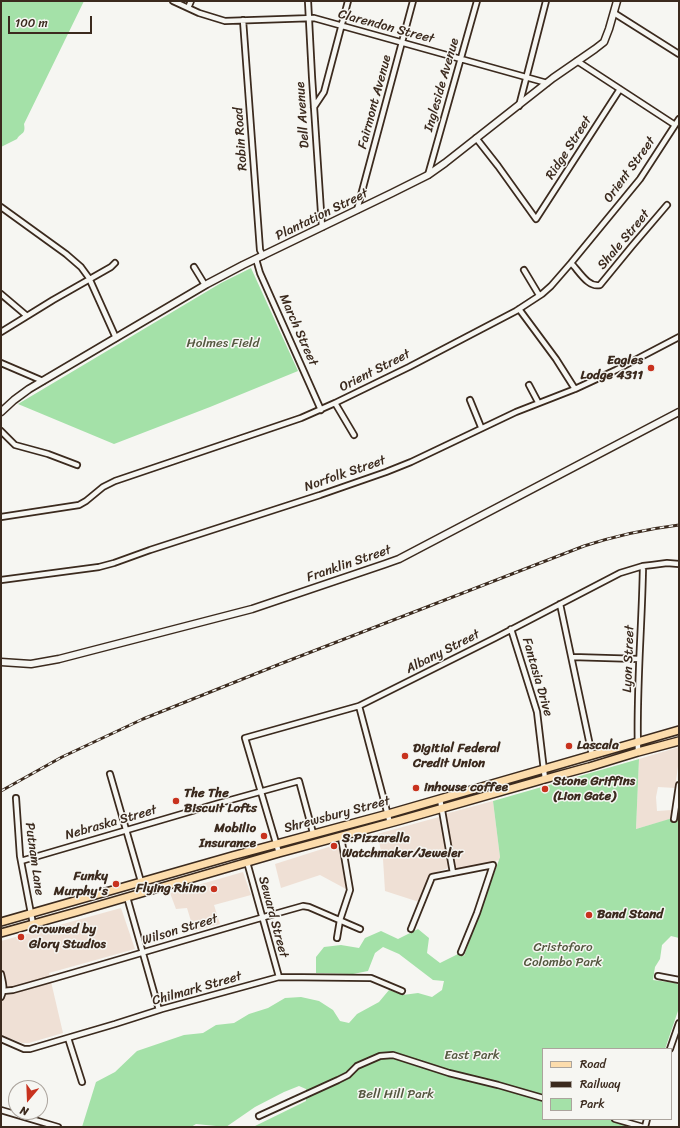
<!DOCTYPE html>
<html>
<head>
<meta charset="utf-8">
<style>
  body { margin:0 }
  #map { position:relative; width:680px; height:1128px; overflow:hidden; background:#f6f6f2; font-family:Sriracha,sans-serif }
  canvas { display:block }
  .frame { position:absolute; inset:0; border:2px solid #3b2a1e; pointer-events:none }
  .legend { position:absolute; left:542px; top:1048px; width:130px; height:72px; box-sizing:border-box; background:#f6f6f2; border:1px solid #aba49d; margin:0; padding:5px 7px; list-style:none; font-size:12px; color:#3b2a1e }
  .legend li { display:flex; align-items:center; gap:8px; height:20px }
  .legend b { width:20px; border:1px solid #aba49d }
  .north { position:absolute; left:8px; top:1080px; width:40px; height:40px; box-sizing:border-box; background:#f6f6f2; border:1px solid #aba49d; border-radius:50%; rotate:199deg; font-size:11px; font-weight:700; line-height:16px; text-align:center; color:#3b2a1e }
  .north::after { content:''; display:block; margin:auto; width:14px; height:18px; background:#c8321e; clip-path:polygon(50% 0,100% 100%,50% 72%,0 100%) }
  .scale { position:absolute; left:8px; top:16px; width:84px; height:18px; box-sizing:border-box; border:2px solid #3b2a1e; border-top:0; padding-left:5px; font-size:12px; line-height:14px; white-space:nowrap; color:#3b2a1e; -webkit-text-stroke:3px #f6f6f2; paint-order:stroke }
</style>
</head>
<body>
<div id="map">
<canvas width="680" height="1128"></canvas>
<div class="frame"></div>
<ul class="legend">
<li><b style="height:5px;background:#fcdcac"></b>Road</li>
<li><b style="height:5px;background:#3b2a1e"></b>Railway</li>
<li><b style="height:11px;background:#a4e1a8"></b>Park</li>
</ul>
<div class="north">N</div>
<div class="scale">100 m</div>
</div>
<script>
const ctx = document.querySelector('canvas').getContext('2d');
ctx.lineJoin = 'round';
function fillPath(path, color) { ctx.fillStyle = color; ctx.fill(path, 'evenodd'); }
function strokePath(path, color, width, dash) { ctx.strokeStyle = color; ctx.lineWidth = width; ctx.lineCap = dash ? 'butt' : 'round'; ctx.setLineDash(dash || []); ctx.stroke(path); }
function write(font, color, halo, rows, align = 'center') {
  ctx.font = font + ' Sriracha,sans-serif'; ctx.lineWidth = 3; ctx.setLineDash([]); ctx.textBaseline = 'middle'; ctx.strokeStyle = halo; ctx.fillStyle = color; for (const [text, x, y, turn = 0] of rows) {
    ctx.save(); ctx.translate(x, y); ctx.rotate((+turn || 0) * Math.PI / 180); ctx.textAlign = isNaN(turn) ? turn : align; if (halo) ctx.strokeText(text, 0, 0); ctx.fillText(text, 0, 0); ctx.restore();
  }
}
fillPath(new Path2D(`
  M679,747v12l-4,29 -17,-1 -2,10 1,14 15,-1 -1,9 -35,10 3,-70z
  M493,801l7,56 -1,3 -45,10 -9,-56z
  M439,817l10,51 -10,3 -7,4 -6,8 -7,19 -34,-11 -2,-32 -6,-25z
  M338,844l8,45 -26,-14 -39,13 -6,-24z
  M243,872l8,23 -37,10 6,19 -26,7 -7,-23 -11,1 -6,-16z
  M121,908l14,41 -86,24 14,60 -34,10h-7l-21,-8v-94z`), '#efe0d5');
fillPath(new Path2D(`
  M1,1h83l-60,123c2,11 -3,8 -7,15l-16,8z
  M251,268l47,103 -88,36 -96,37 -96,-40 203,-121z
  M639,759l-3,70 40,-12 3,-21v142l-8,-2 -9,9 -2,14 -5,8 -2,13 22,3 4,2v23l-14,41h-122v70h89v4l12,1 3,3h-394l53,-26v-12l-7,-3 -15,6 -29,15 -29,20 -30,-3 -5,3h-109l14,-45 19,-10 22,-21 47,-16 19,-2 13,-8 18,-2 15,-9 19,-6 17,-10 16,-1 18,4 14,9 7,11 9,2 8,-9 22,-12 10,-12 14,5 15,-2 14,4 10,-7 2,-9 -11,-1 -34,-26 -16,-7 -8,6 -7,18 -15,3 -37,-1v-16l8,-10 17,-2 18,3 6,-10 16,-7 17,8 20,-10 11,9 -2,15 13,10 18,-9 6,2 36,-99 -7,-56z`), '#a4e1a8');
const street = new Path2D(`
  M173,1l26,12 26,8 89,-3 147,41 86,24
  M308,1l4,76 10,150
  M188,8l3,-7
  M614,13l65,41
  M243,20l17,230 3,6
  M577,61l98,64
  M519,106l27,-105
  M314,107l10,-15 24,-91
  M476,138l22,28 38,53 84,-130
  M428,175l49,-174
  M1,207l65,47 15,13 8,11 27,60
  M357,210l56,-209
  M256,259l4,14 61,137
  M571,263c8,8 17,25 29,22l32,-39 35,-41
  M194,267l11,18
  M524,270l15,25
  M1,294l26,22
  M519,309l37,50 19,30
  M1,332l52,-32 58,-33 4,-4
  M1,363l42,18
  M529,385l9,17
  M470,400l11,27
  M335,403l19,32
  M1,431l14,14 33,9 29,11
  M1,517l78,-12 7,-4 17,-14 12,-6 186,-63 34,-15 74,-36 107,-56 26,-17 9,-8 20,-23 69,-84 39,-60
  M1,580l98,-13 15,-4 36,-13 170,-55 66,-23 25,-10 105,-50 59,-23 41,-19 63,-33
  M560,604l32,151
  M511,629l26,83 8,67
  M572,657l67,2
  M359,706l31,117
  M638,752c-2,-62 4,-124 5,-186
  M110,774l34,118
  M16,798l4,58 13,68
  M440,799l13,74
  M674,819l5,-34
  M279,853l-34,-115 114,-32 136,-68 125,-65 23,-7 9,-1 15,-2 12,1
  M21,861l195,-57 83,-23 14,52
  M247,862l32,115
  M127,897l32,113
  M411,929l21,-52 61,-12 -16,48 -16,39
  M337,938l3,-18 10,-30 -9,-53
  M1,974c2,9 4,15 0,23
  M658,976l21,4
  M3,991l10,-1c97,-27 193,-57 290,-84l6,1 51,22
  M68,1038l14,44
  M1,1039l23,10h6l85,-25 47,-15 117,-32 92,1 31,13
  M670,1049l9,-26
  M1,1110l57,17
  M259,1116l79,-36 10,-5 9,-9 23,-10 13,-1 56,18 49,12 45,13
  M615,1119l28,8
  M645,1127l2,-8`);
const secondary = new Path2D(`
  M1,412l13,-12 15,-11 178,-105 36,-19 149,-72 36,-18 17,-12 108,-85 42,-29 9,-7 5,-13 8,-28
  M1,662l30,2 28,-5 193,-50 133,-45 14,-5 280,-147`);
const primary = new Path2D(`
  M1,922l231,-66 156,-42 291,-84
  M1,933l75,-21 203,-59 122,-33 144,-41 44,-12 49,-15 41,-11`);
strokePath(street, '#3b2a1e', 8);
strokePath(secondary, '#3b2a1e', 9);
strokePath(primary, '#3b2a1e', 10);
strokePath(street, '#f6f6f2', 4.5);
strokePath(secondary, '#f6f6f2', 6);
strokePath(primary, '#fcdcac', 7);
const rail = new Path2D(`
  M1,791l61,-34 81,-38 137,-55 304,-118c31,-10 63,-17 95,-21`);
strokePath(rail, '#3b2a1e', 3);
strokePath(rail, '#f6f6f2', 1.5, [4.5]);
for (const [x, y, r, color] of [
  [651,368,4,"#c8321e"],
  [569,746,4,"#c8321e"],
  [405,756,4,"#c8321e"],
  [416,788,4,"#c8321e"],
  [545,789,4,"#c8321e"],
  [176,801,4,"#c8321e"],
  [264,836,4,"#c8321e"],
  [334,846,4,"#c8321e"],
  [116,884,4,"#c8321e"],
  [214,889,4,"#c8321e"],
  [589,915,4,"#c8321e"],
  [21,937,4,"#c8321e"]
]) { const dot = new Path2D(); dot.arc(x, y, r, 0, 2 * Math.PI); ctx.fillStyle = color; ctx.fill(dot); strokePath(dot, '#f6f6f2', 1.5); }
write('13px', '#3b2a1e', '#f6f6f2', [
  ["Clarendon Street",386,27,15],
  ["Ingleside Avenue",442,85,-74],
  ["Fairmont Avenue",375,102,-75],
  ["Dell Avenue",303,115,-94],
  ["Robin Road",241,139,-94],
  ["Ridge Street",569,148,-57],
  ["Orient Street",630,170,-54],
  ["Plantation Street",322,215,-26],
  ["Shale Street",624,240,-50],
  ["March Street",298,330,66],
  ["Orient Street",375,371,-27],
  ["Norfolk Street",345,474,-19],
  ["Franklin Street",349,564,-19],
  ["Albany Street",443,652,-27],
  ["Lyon Street",629,659,-88],
  ["Fantasia Drive",537,677,74],
  ["Shrewsbury Street",337,815,-15],
  ["Nebraska Street",111,823,-16],
  ["Putnam Lane",34,859,82],
  ["Seward Street",273,917,75],
  ["Wilson Street",180,930,-17],
  ["Chilmark Street",197,989,-16]
]);
write('13px', '#555840', '#f6f6f2', [
  ["Holmes Field",223,344],
  ["Cristoforo",563,948],
  ["Colombo Park",563,963],
  ["East Park",472,1056],
  ["Bell Hill Park",396,1095]
]);
write('bold 13px', '#3b2a1e', '#f6f6f2', [
  ["Eagles",643,361,"right"],
  ["Lodge 4311",643,376,"right"],
  ["Lascala",577,746],
  ["Digitial Federal",413,749],
  ["Credit Union",413,764],
  ["Stone Griffins",553,782],
  ["(Lion Gate)",553,797],
  ["inhouse coffee",424,788],
  ["The The",184,794],
  ["Biscuit Lofts",184,809],
  ["Mobilio",256,829,"right"],
  ["Insurance",256,844,"right"],
  ["S.Pizzarella",342,839],
  ["Watchmaker/Jeweler",342,854],
  ["Funky",108,877,"right"],
  ["Murphy's",108,892,"right"],
  ["Flying Rhino",206,889,"right"],
  ["Band Stand",597,915],
  ["Crowned by",29,930],
  ["Glory Studios",29,945]
], 'left');
</script>
</body>
</html>
